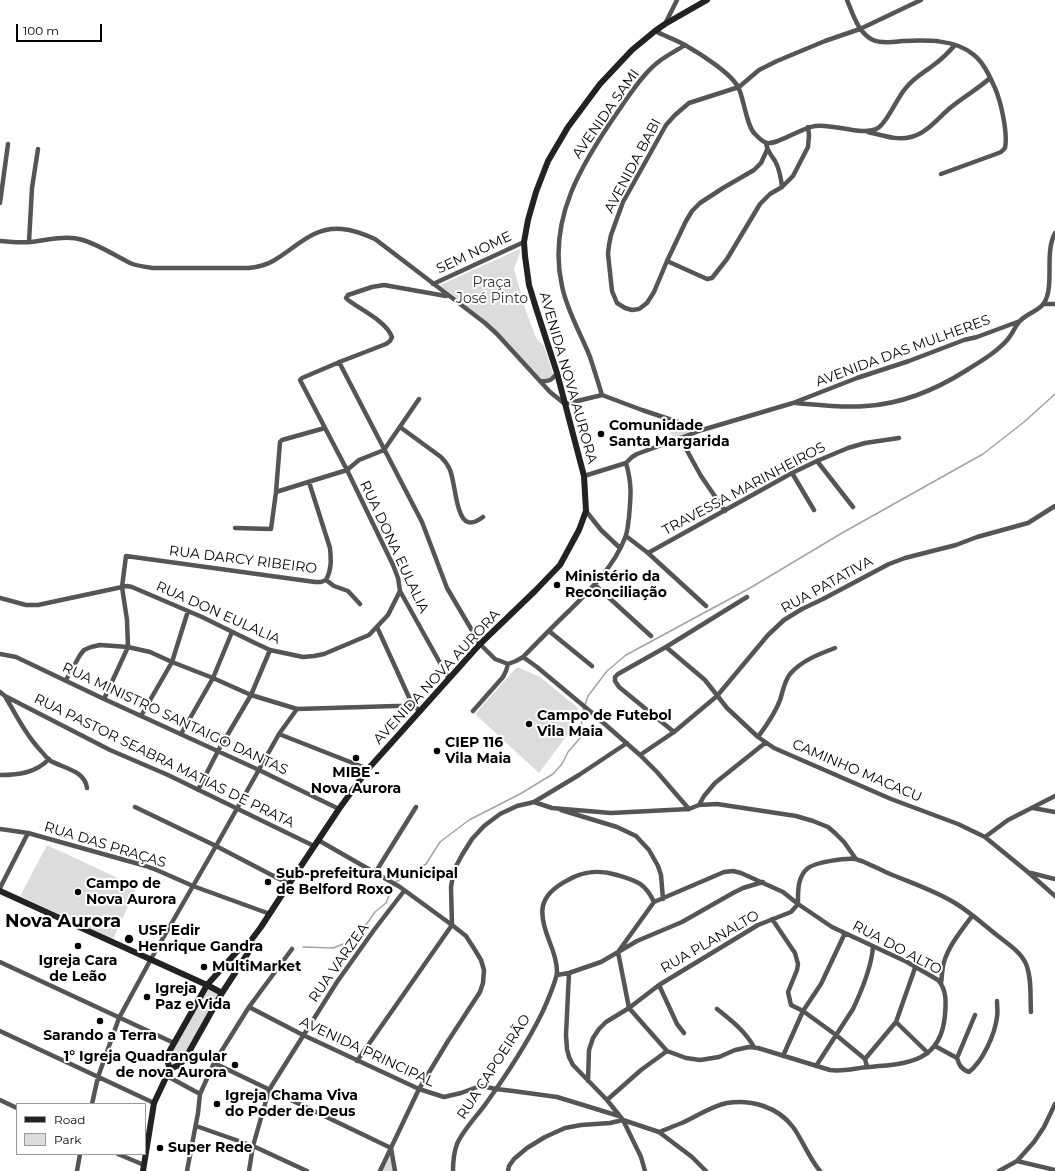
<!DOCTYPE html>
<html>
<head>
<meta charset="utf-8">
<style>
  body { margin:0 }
  #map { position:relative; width:1055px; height:1171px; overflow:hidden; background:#fff; font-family:Montserrat,sans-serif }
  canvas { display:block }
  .legend { position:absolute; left:16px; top:1103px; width:130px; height:52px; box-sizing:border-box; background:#fff; border:1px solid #999; margin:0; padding:5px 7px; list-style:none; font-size:12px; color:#000 }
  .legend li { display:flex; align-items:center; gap:8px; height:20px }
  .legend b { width:20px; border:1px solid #999 }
  .scale { position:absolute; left:16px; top:24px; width:86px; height:18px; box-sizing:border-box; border:2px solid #000; border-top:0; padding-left:5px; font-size:12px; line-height:14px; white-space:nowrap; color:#000; -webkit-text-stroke:3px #fff; paint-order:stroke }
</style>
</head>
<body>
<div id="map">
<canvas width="1055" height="1171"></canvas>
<ul class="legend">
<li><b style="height:5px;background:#222"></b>Road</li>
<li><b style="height:11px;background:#dcdcdc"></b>Park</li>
</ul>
<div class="scale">100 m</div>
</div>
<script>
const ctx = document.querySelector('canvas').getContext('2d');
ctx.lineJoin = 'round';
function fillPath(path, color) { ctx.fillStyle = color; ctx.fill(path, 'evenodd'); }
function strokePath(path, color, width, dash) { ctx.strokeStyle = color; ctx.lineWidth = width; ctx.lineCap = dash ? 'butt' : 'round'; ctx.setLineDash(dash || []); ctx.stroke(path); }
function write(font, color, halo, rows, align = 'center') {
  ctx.font = font + ' Montserrat,sans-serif'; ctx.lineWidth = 4; ctx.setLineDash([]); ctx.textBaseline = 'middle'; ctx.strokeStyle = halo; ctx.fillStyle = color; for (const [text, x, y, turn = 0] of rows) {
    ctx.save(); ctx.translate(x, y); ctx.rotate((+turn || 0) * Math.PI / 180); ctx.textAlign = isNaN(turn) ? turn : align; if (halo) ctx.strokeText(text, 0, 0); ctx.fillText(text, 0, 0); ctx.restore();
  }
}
fillPath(new Path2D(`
  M520,249c0,8 -4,12 -6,20l12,42 10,27 8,8 9,28v2l-8,4 -5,-1 -51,-55 -49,-39z
  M664,419l33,11 -24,8z
  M517,667l23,10 38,31 -10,26 -29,39 -64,-59z
  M47,845l90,42 -24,52 -93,-43z
  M207,985l15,8 -34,61 -18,15 -2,-12z
  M391,1148l4,23h-15z`), '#dcdcdc');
strokePath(new Path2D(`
  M303,947l30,1 18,-7 10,-9 14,-20 11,-9 8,-20 32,-19 14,-22 29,-22 51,-26 33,-20 9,-10 6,-12 13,-15 1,-23 6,-18 19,-25 19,-16 124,-67 92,-55 141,-79 41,-32 31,-28`), '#a3a3a3', 1.5);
strokePath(new Path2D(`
  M847,0c6,14 11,33 26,40 8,4 21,2 30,1 23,-1 53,-2 71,14 10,8 16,22 21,33 6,14 13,45 10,60l-4,4 -5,2 -55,20
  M665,24l12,-24
  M655,31c10,5 21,9 30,14 14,8 48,29 54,44 5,11 8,38 16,45 3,3 7,8 12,9 10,2 34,-15 48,-17 18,-3 48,11 63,2 9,-5 19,-30 27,-39 8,-11 20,-17 30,-25 8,-6 14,-12 20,-19
  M868,132c14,3 29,9 43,5 15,-3 28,-20 39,-29 13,-11 28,-19 40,-30
  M766,143c1,8 4,10 9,18 4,7 6,17 7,26
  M767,150l-6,13 -7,7 -31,18 -23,15 -8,8 -6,10 -19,40 -13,31 -7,11 -8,6 -7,1 -7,-2 -8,-5 -5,-12 -4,-37 1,-9 2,-10 12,-33 43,-77 9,-10 14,-12 50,-16 20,-17 18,-9 48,-20 35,-12 61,-29
  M0,203l8,-59
  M0,241c10,1 21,2 31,1 16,-2 35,-7 52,-2 16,5 31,15 47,23 7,3 15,4 23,5h96c9,-1 17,-3 24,-7 23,-13 40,-35 69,-32 12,1 22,5 33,10l110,84 12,11 53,58 15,12 37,-9 40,15 60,20
  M29,242l3,-54 6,-39
  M667,261l40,18 5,-1 15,-19 33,-55 10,-10 12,-7 11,-11 15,-29 1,-12 -1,-8
  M433,284l91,-42
  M446,296l-62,-11 -12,2 -24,8 -2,3 2,2c13,10 38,21 44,37l-2,4 -4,3 -44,17 -40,17 -2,2 47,90 46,95 5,13 2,13 49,88
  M1044,304h11
  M339,362l83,160 25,66 33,56 15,15 13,5
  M540,381c9,1 12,-1 17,-8
  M602,395c-4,-13 -8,-26 -12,-38 -9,-23 -23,-46 -28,-71 -15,-67 20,-123 57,-176 10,-15 24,-36 38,-47 8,-7 19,-12 28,-18
  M796,403c23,2 47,5 70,3 36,-2 71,-17 101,-36 14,-9 30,-18 41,-31 5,-6 7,-13 12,-18 6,-7 19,-10 24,-18 11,-17 0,-50 11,-70
  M400,427l41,30c4,4 7,8 9,13 5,11 6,49 18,52 5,2 11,-2 15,-5
  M680,438l21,38 24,35
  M817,461l36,46
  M792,473l22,37
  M584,476l42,-13 6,-6 5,-3 65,-24 91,-27 64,-25 52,-17 55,-21 13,-3 43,-16
  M276,492l71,-22 12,-10 25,-10 35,-51
  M586,511l15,19 19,18
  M235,528l36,1 5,-37 4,-50 2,-2 43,-12
  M626,536l22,17 58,53
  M648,553l144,-80 25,-12 31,-13 17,-5 34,-5
  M326,580l8,6 14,5 12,13
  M595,585l56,51
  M0,598l26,7h12l84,-18 5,-1 5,1 70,30 53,26 15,7 33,7 11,-1 10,-2 45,-19 19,-20 12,-24
  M377,627l36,79
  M549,631l43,35
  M666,647l39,33 22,28 31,29 16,11 117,51 67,25 27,13 44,36 26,23
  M0,654l16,3 88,42 155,71 80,39
  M523,657l14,10 54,45 49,43 17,17 32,37
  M66,680l14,-25 4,-5 7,-3 9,-2 28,2 22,5 22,10 41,16 38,17 46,14 99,-3h17l8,5
  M0,692l5,4c11,19 21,39 36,55 2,2 5,6 8,9 13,8 36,10 38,28
  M5,696l105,54 58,25 146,71
  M104,699l24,-52 -1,-27 -5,-33 4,-31 189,26h6l5,-2c6,-11 5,-21 4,-32l-21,-66
  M473,711l30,-34 3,-6 2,-7 8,-3 7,-4c16,-16 31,-32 47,-47 22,-22 44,-44 55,-72 3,-7 3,-15 4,-21 2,-22 3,-33 -3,-54
  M141,716l31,-54 16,-51
  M674,732l-55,-45 -4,-6v-4l3,-3 48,-27 81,-50
  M181,734l32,-56 19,-46
  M279,734l89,35
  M758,737c8,-11 17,-23 22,-37 3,-9 4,-18 10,-26 11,-13 29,-20 45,-26
  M640,755l34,-23 43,-36 51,-61 16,-15 18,-11 21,-10 66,-35 16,-6 51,-13 21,-8 51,-14 27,-17
  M0,775c18,0 36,-2 49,-16
  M198,790l20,-39 33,-56 19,-45
  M534,802l18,6 59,5 78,-4 10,-4 18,-1 79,12 17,5 15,6 7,6 9,9 12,17
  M699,805l5,-9 11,-13 50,-40
  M135,807l81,39 73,38
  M1033,808l22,4
  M561,810l56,17 19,9 13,14 9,16 3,9 2,24
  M0,829l28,4 118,33 13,5 34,15 77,28
  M985,837l23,-17 47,-24
  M318,840l82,47 52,38 14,11 9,14 6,10 3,10 -1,13 -3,9 -32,49 -29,48 -39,82
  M733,871l8,2 42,19 15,12 34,23 75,35 31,18c9,10 8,23 7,35 -4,47 -37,49 -76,52 -14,1 -25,5 -39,3l-72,-22 -9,-1 -14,3 -16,7 -19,3 -14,-2 -19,-7 -38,-43 -11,-56 36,-50 70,-30z
  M375,873l41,-66
  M1031,873l24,6
  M0,888l28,-55
  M772,919l23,34 3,11 -1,6 -9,22 3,13 12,6 33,24 29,24 2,8
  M0,962l174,81
  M569,973l-3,62 1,14 2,8 4,8 34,35 16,20 18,37 4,14
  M557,975l12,-2 32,-11 36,-21 45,-19 51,-29 10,-5 20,-6
  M941,984c1,-8 1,-15 3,-22 5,-17 18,-32 28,-46
  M659,985l18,39 7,9
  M249,1007l54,28 116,54 25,8 17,-4 19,-7 6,1 10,2 17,2 44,6 62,19
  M717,1009c14,11 28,22 37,38
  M896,1022l32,31
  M0,1031l154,72
  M935,1046l22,12c2,7 4,11 12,14 14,-11 26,-38 28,-55 1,-5 0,-11 0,-16
  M783,1056l20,-45 18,-27 24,-51
  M957,1058l18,-43
  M865,1059l31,-37 19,-54
  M357,1061l95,-136 -1,-38 3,-17 8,-15 10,-16 12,-13 16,-12 17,-8 17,-4 45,-27 48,-32
  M214,1063l177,85
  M816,1066l37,-57c8,-17 19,-44 20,-63
  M167,1076l33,18
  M588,1081l1,-31 4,-12 6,-9 7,-7 23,-14 30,-23 99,-60 33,-13 7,-8c0,-12 -1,-27 10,-36 8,-6 37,-10 47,-9 7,1 26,11 33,14 23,10 46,17 67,30 15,9 29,22 43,33 10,8 23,16 28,28 6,14 4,33 5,48
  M0,1100l17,8
  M607,1100l34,-30 26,-19
  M92,1104l6,-27 21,-59 32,-59 65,-113 63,-112 18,-25
  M196,1126l57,20 54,25
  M659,1132c8,-3 15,-6 23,-9 14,-6 29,-17 45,-20 24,-4 51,4 66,24 10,14 16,31 27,44
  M391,1148l4,23
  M118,1154l26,11
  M1017,1161l38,9
  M77,1171l3,-17
  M187,1171l11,-58 2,-19 14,-31 35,-56 43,-58
  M249,1171l4,-25 16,-56 68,-108 37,-52 30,-39
  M453,1171c0,-8 1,-19 4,-27 6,-14 21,-29 30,-42 20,-28 39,-57 54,-87 4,-8 16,-36 16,-43 0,-10 -3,-19 -7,-29 -12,-30 -13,-47 18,-63 15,-9 33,-10 49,-5 20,6 28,8 37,27
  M508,1171l1,-5 5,-7 13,-11 18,-11 20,-9 16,-3 29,-2 13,-3 36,12 33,25 14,14
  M999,1171l18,-10 17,-19 10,-15 11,-23`), '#555', 4.5);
strokePath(new Path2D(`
  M0,891l207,94 15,8
  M170,1069l9,-4 6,-6 37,-66 26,-40 1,-10
  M143,1171l11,-68 16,-34 -2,-6 1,-11 38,-67 35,-39 7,-3 12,-16 28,-43 50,-75 29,-40 112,-125 55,-53 25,-26 19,-35 7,-19 -2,-35 -27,-103 -21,-65 -7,-23 -4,-29 -1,-14 4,-22 8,-28 12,-31 20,-34 32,-43 32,-34 23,-19 10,-7 42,-24`), '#222', 6);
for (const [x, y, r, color] of [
  [601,434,4,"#000"],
  [557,585,4,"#000"],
  [529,724,4,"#000"],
  [437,751,4,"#000"],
  [356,758,4,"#000"],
  [268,882,4,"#000"],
  [78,892,4,"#000"],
  [129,939,5,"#000"],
  [78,946,4,"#000"],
  [204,967,4,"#000"],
  [147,997,4,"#000"],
  [100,1021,4,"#000"],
  [235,1065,4,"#000"],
  [217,1104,4,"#000"],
  [160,1148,4,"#000"]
]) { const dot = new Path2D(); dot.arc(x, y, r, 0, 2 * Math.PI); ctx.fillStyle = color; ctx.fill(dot); strokePath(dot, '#fff', 1.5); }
write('14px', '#000', '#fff', [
  ["AVENIDA SAMI",606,114,-55],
  ["AVENIDA BABI",633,166,-62],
  ["SEM NOME",474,253,-25],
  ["AVENIDA DAS MULHERES",903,351,-20],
  ["AVENIDA NOVA AURORA",568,378,74],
  ["TRAVESSA MARINHEIROS",744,489,-28],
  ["RUA DONA EULALIA",394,547,65],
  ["RUA DARCY RIBEIRO",243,560,7],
  ["RUA PATATIVA",827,585,-29],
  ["RUA DON EULALIA",218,613,24],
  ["AVENIDA NOVA AURORA",437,677,-47],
  ["RUA MINISTRO SANTAIGO DANTAS",175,719,25],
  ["RUA PASTOR SEABRA MATIAS DE PRATA",164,761,26],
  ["CAMINHO MACACU",857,771,23],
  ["RUA DAS PRAÇAS",105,845,17],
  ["RUA PLANALTO",710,942,-30],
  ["RUA DO ALTO",897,948,28],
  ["RUA VARZEA",339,963,-55],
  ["AVENIDA PRINCIPAL",367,1052,25],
  ["RUA CAPOEIRÃO",494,1067,-57]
]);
write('14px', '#333', '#fff', [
  ["Praça",492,283],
  ["José Pinto",492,299]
]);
write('bold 14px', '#000', '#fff', [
  ["Comunidade",609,426],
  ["Santa Margarida",609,442],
  ["Ministério da",565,577],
  ["Reconciliação",565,593],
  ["Campo de Futebol",537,716],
  ["Vila Maia",537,732],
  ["CIEP 116",445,743],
  ["Vila Maia",445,759],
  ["MIBE -",356,773,"center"],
  ["Nova Aurora",356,789,"center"],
  ["Sub-prefeitura Municipal",276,874],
  ["de Belford Roxo",276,890],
  ["Campo de",86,884],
  ["Nova Aurora",86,900],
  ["USF Edir",138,931],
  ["Henrique Gandra",138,947],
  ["Igreja Cara",78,961,"center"],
  ["de Leão",78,977,"center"],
  ["MultiMarket",212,967],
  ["Igreja",155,989],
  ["Paz e Vida",155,1005],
  ["Sarando a Terra",100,1036,"center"],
  ["1° Igreja Quadrangular",227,1057,"right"],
  ["de nova Aurora",227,1073,"right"],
  ["Igreja Chama Viva",225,1096],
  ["do Poder de Deus",225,1112],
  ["Super Rede",168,1148]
], 'left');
write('bold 18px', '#000', '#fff', [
  ["Nova Aurora",63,922]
]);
</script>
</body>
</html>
